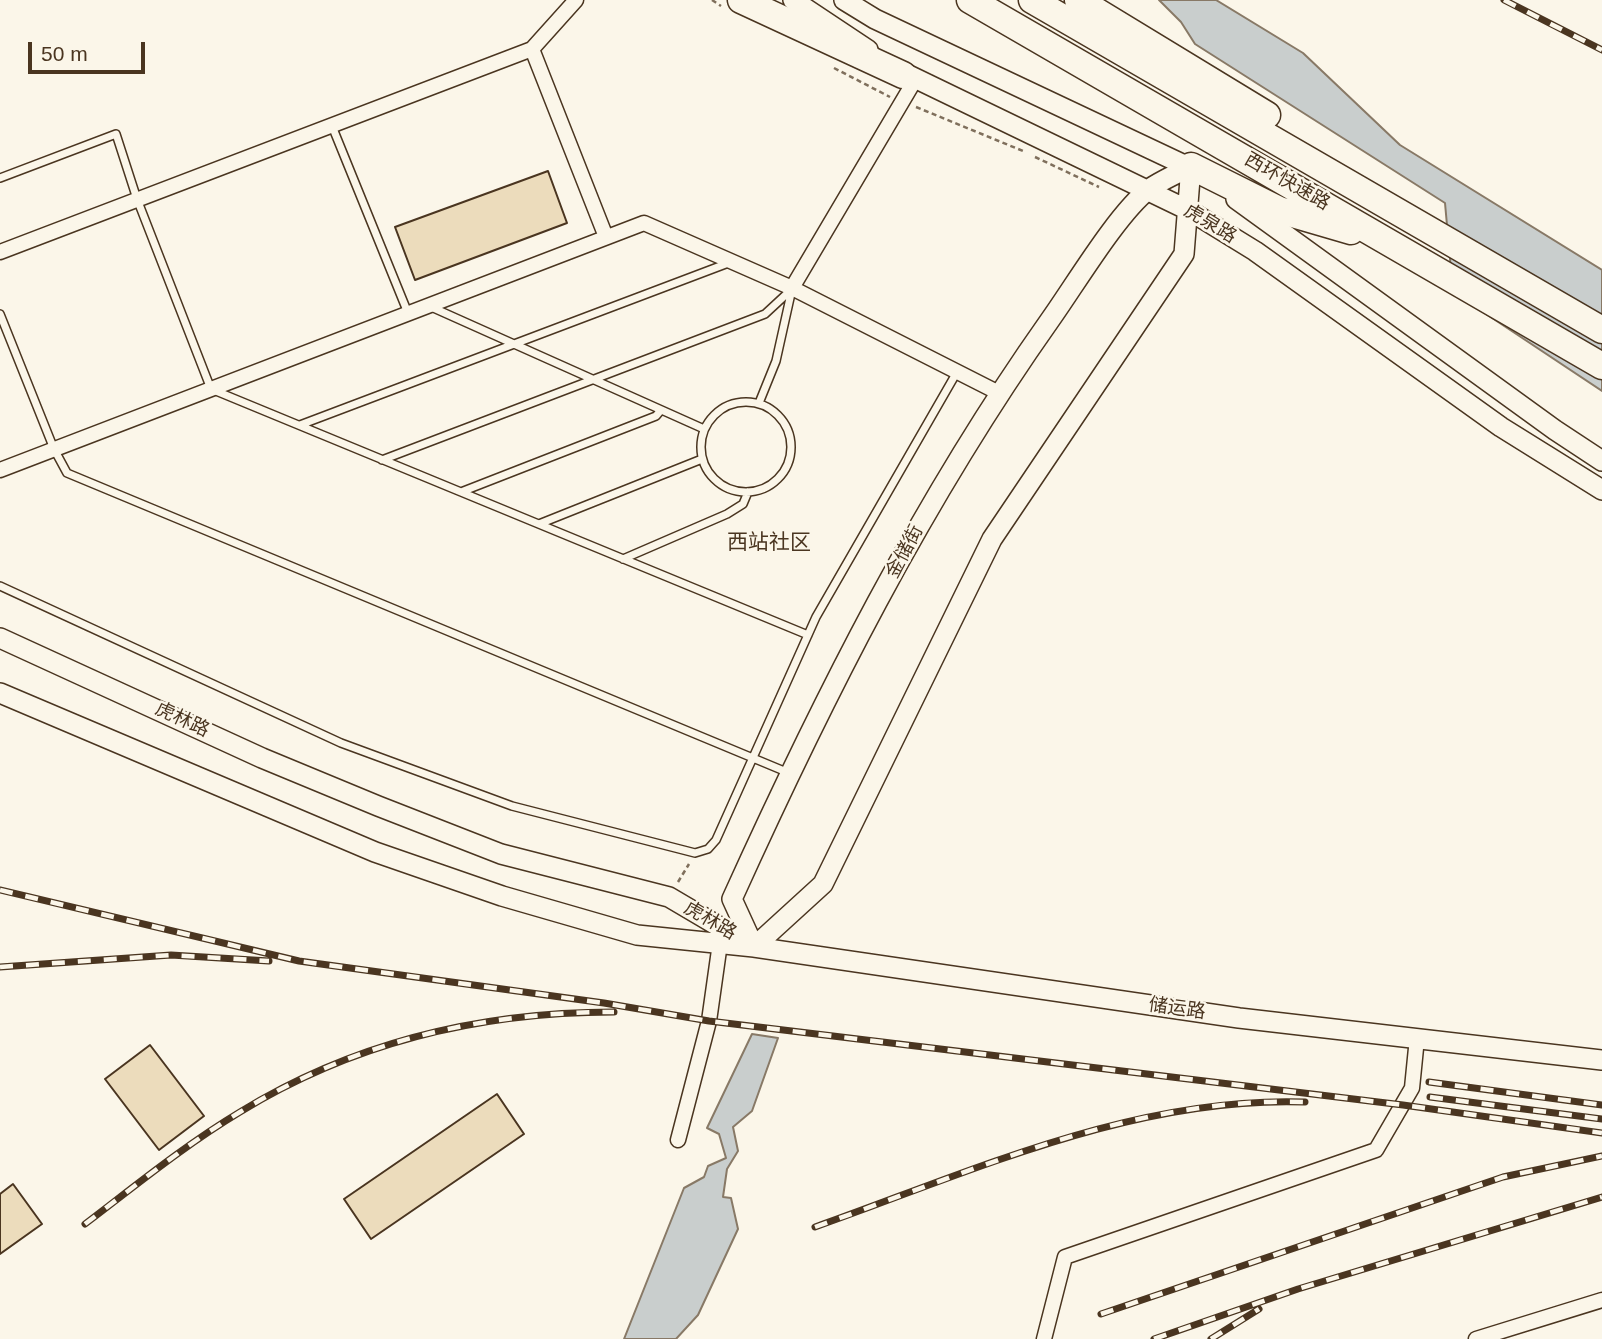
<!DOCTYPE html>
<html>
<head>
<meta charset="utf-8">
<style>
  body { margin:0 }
  #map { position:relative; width:1602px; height:1339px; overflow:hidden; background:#fbf6e9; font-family:Helvetica,sans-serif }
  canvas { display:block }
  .scale { position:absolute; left:28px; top:42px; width:117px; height:32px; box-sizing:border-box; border:4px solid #4a3520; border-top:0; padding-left:9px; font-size:21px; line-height:24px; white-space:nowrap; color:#4a3520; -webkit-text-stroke:5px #fbf6e9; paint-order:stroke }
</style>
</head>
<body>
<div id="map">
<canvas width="1602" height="1339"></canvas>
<div class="scale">50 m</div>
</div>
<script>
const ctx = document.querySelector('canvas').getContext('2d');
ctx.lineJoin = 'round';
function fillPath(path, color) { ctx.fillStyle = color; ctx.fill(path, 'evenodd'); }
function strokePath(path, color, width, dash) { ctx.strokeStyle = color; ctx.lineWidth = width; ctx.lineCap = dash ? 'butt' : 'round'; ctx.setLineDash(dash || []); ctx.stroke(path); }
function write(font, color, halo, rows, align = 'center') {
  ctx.font = font + ' Helvetica,"Noto Sans SC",sans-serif'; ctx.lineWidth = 5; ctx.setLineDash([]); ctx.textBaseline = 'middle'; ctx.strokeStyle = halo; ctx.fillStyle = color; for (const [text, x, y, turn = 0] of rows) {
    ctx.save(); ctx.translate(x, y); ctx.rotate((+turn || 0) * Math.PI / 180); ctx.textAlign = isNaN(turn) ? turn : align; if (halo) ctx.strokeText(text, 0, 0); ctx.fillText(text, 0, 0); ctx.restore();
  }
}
const water = new Path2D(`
  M1159,0h57l87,53 97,92 202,125v121l-149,-99 -8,-89 -250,-159 -14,-22z
  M752,1034l26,4 -26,73 -19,16 5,24 -11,18 -4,28 8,1 7,31 -40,86 -22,24h-52l60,-151 20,-11 4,-11 18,-8 -7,-24 -12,-6z`);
fillPath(water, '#c9cecd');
strokePath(water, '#887966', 2);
const building = new Path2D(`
  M548,171l19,52 -152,57 -20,-53z
  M150,1045l54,71 -45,34 -54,-71z
  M497,1094l27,40 -153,105 -27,-40z
  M13,1184l29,40 -42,30v-60z`);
fillPath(building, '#ecdcbc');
strokePath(building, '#4a3520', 2);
const lane = new Path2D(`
  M332,126l76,187
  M0,178l116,-44 21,65 74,190 597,246
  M429,306l275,123
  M0,314l54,135 13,24 722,300
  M701 447a45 45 0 1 1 90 0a45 45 0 1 1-90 0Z
  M759,403l17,-42 16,-72
  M300,425l431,-163
  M382,460l383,-146 27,-25
  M461,492l195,-76 5,-6
  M539,524l163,-65
  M623,559l104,-45 16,-10 5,-12
  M0,586l341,157 171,63 183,47 13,-4 8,-9 100,-223 141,-245`);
const street = new Path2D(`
  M532,49l44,-49
  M0,252l532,-203 74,188
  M792,288l123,-208
  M0,470l644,-247 148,65 207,105
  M678,1140l31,-119 11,-78
  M1044,1339l21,-82 311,-107 36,-62 5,-50
  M1476,1339l126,-39`);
const secondary = new Path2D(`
  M793,0l75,50
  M844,0l31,19 322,152
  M892,67l298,144 65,40 246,176 101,63
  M1191,166l-7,88 -192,285 -169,345 -69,63 -22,-48c91,-201 190,-398 318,-579 25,-35 67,-106 99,-131 13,-9 28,-15 42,-23z
  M1236,199l319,231 47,31
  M0,638l262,120 116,48 123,48 168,43 78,46
  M0,693l375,159 127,44 135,39 117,12 485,71 363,42`);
const highway = new Path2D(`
  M741,0l162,75
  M970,0l632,366
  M1032,0l570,330
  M1078,0l189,115
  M1191,166l88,44 72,21`);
strokePath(lane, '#4a3520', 10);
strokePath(street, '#4a3520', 17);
strokePath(secondary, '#4a3520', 22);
strokePath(highway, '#4a3520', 29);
strokePath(new Path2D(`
  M712,0l9,6
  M834,68l56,29
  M916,107l107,44
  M1035,157l64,30
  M678,882l11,-18`), '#7f6f5c', 2.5, [5, 3.5]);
strokePath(lane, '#fbf6e9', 7);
strokePath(street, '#fbf6e9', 14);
strokePath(secondary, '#fbf6e9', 19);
strokePath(highway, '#fbf6e9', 26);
const rail = new Path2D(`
  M1504,0l98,50
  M0,890l299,71 305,42 105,18 694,84 199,28
  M0,967l171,-12 98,6
  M1429,1082l173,23
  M1430,1097l172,22
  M85,1224c50,-38 100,-79 155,-112 114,-70 241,-100 374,-100
  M815,1227c158,-56 320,-131 490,-125
  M1101,1314l402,-137 99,-21
  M1154,1339l144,-50 304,-92
  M1211,1339l48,-30`);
strokePath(rail, '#4a3520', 7);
strokePath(rail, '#fbf6e9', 4.5, [13]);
write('19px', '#4a3520', '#fbf6e9', [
  ["西环快速路",1287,182,30],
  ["虎泉路",1210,224,31],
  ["金储街",905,552,-62],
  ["虎林路",182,720,25],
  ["虎林路",710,921,30],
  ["储运路",1177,1009,8]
]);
write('21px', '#4a3520', '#fbf6e9', [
  ["西站社区",769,543]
]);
</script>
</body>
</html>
